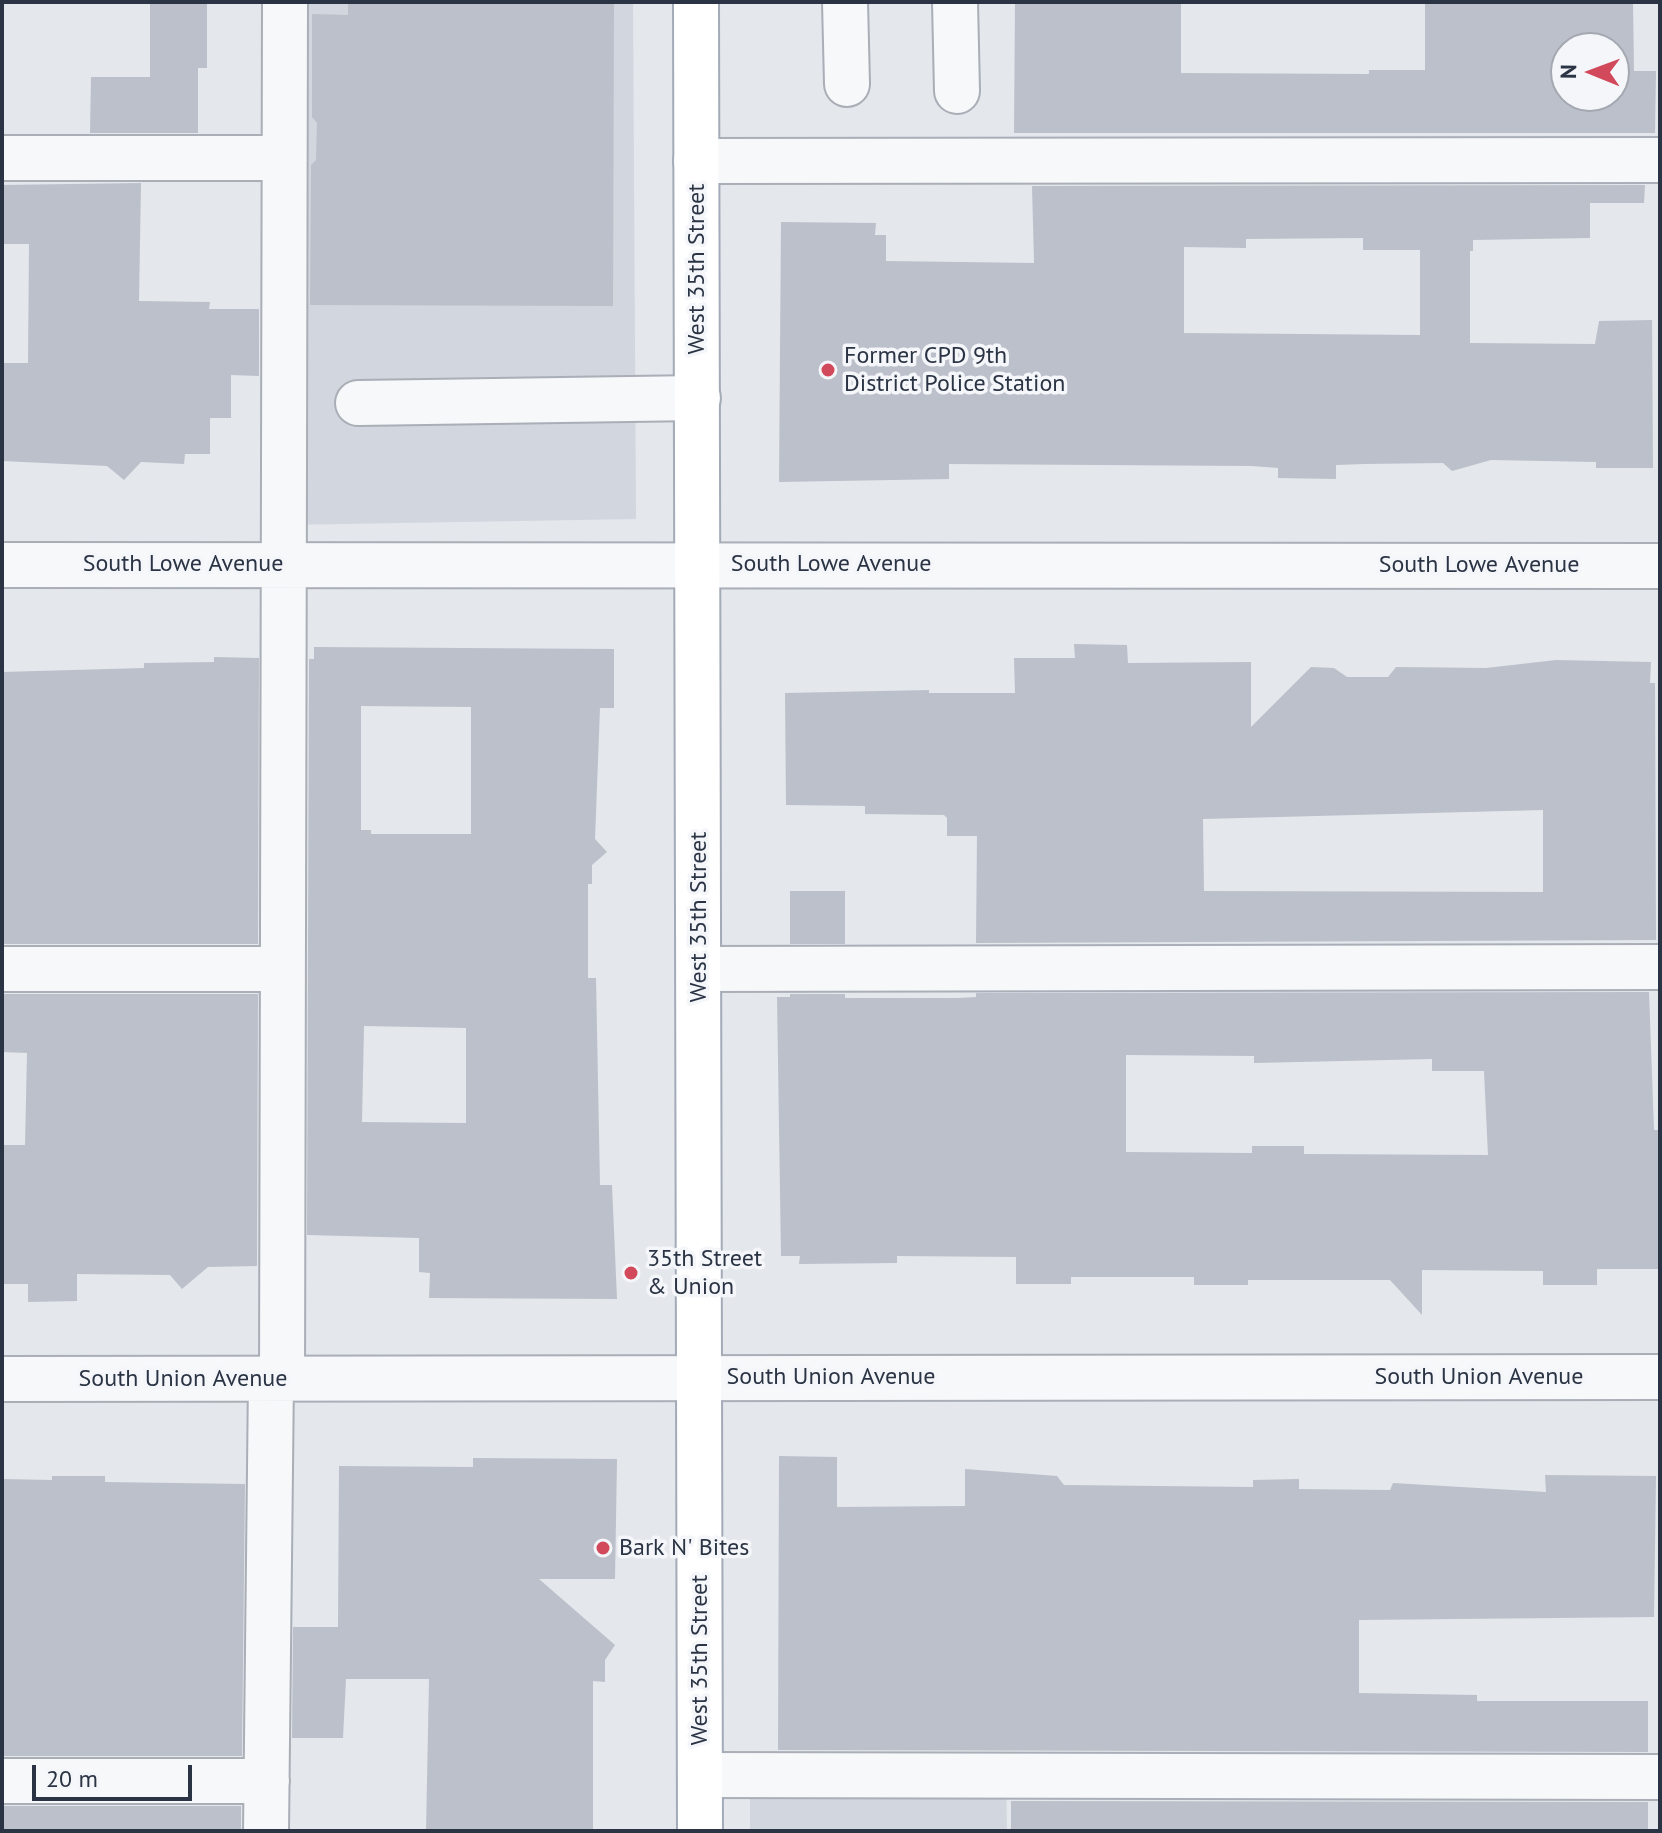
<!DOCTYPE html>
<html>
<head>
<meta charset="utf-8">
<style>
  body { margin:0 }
  #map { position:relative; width:1662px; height:1833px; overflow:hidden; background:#e4e7ec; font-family:"PT Sans",sans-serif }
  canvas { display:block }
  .frame { position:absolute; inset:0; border:4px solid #2b3445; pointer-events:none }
  .north { position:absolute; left:1550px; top:32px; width:80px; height:80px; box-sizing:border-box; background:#f4f6f9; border:2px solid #a4a8b1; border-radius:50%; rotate:271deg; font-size:22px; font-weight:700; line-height:32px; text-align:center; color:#2b3445 }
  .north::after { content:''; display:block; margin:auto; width:28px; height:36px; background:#d1495b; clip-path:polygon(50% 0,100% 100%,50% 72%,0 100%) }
  .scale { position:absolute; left:32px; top:1765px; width:160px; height:36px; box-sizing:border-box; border:4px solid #2b3445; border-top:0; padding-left:10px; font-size:24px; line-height:28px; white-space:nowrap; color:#2b3445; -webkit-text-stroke:6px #f4f6f9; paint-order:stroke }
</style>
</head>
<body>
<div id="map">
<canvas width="1662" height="1833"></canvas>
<div class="frame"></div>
<div class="north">N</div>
<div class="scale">20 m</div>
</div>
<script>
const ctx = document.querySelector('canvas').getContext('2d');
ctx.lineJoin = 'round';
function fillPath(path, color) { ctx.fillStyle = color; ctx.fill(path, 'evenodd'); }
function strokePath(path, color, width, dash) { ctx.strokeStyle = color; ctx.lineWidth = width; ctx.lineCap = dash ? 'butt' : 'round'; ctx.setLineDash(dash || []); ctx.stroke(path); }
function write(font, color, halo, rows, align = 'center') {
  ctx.font = font + ' "PT Sans",sans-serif'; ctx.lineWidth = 7; ctx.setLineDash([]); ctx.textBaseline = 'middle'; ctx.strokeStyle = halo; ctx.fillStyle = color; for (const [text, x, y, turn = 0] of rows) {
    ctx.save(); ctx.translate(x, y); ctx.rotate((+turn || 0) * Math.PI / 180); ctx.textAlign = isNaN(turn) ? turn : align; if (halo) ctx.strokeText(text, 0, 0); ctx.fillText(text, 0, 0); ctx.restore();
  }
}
fillPath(new Path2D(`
  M285,2h348l3,517 -352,6z
  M750,1775h256l1,56h-257z`), '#d2d6de');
fillPath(new Path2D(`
  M150,2h57v66h-9v65h-108l1,-56h59z
  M348,2h266l-1,304 -303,-1 1,-140 5,-5 1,-37 -5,-6v-103l36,1z
  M1015,2h166v71l188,1v-4h56v-68h208l1,69h22l-1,62h-641zM1566,48h48v48h-48z
  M141,183l-2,118 71,1 -1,7h50v67l-28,-1v43h-21v36h-25l-1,10 -43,-2 -17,18 -17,-14 -105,-5v-98h26l1,-119h-27v-59z
  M1645,185l-1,18h-54v35l-117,2v11h-3v92l125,1 4,-23 53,-1 1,148h-57v-6l-105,-2 -39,11 -9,-8 -79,1 -28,1v14l-58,-1v-10l-26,-2 -303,-2v15l-170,3 2,-260 95,1 -1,12h11v26l148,2 -2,-77zM1363,238v12h57v85l-236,-2v-86l62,1v-9z
  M1074,644l53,1 1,18 123,-1v65l60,-60 23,1 13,9h41l8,-10 90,1 70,-8 95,2 -1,21h5l1,257 -680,3 1,-107h-30v-18l-3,-3 -79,-1v-8l-79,-1 -1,-112 144,-3v3h86l-1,-35h61zM1543,810v82l-339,-1 -1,-72z
  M314,647l300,2v59h-14l-5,131 12,13 -15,13v19h-4v94h8l4,207h12l5,114 -188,-1 1,-25 -11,-1v-34l-112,-3 2,-576h5zM361,706l110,1v127h-100v-4h-10zM364,1026l102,2v95l-104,-1z
  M214,657l45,1 -1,286h-256v-272l142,-4v-5l70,-1z
  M790,891h55v53h-55z
  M1649,992l5,138h6v139h-63v16h-54v-14l-121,-1v45l-32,-35h-142v5h-54v-8h-123v7h-55v-27l-119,-1v7l-98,1 1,-8h-19l-4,-259h13v-3h55v4h113l18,-1v-4zM1126,1055l128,1v7l178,-4v12h52l4,84 -184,-1v-8h-52v7l-126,-1z
  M2,994h256l-1,272 -49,1 -26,22 -12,-14 -93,-1v27l-49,1v-18h-26v-139h23l2,-92 -25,-1z
  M779,1456l58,1v50l128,-1v-37l92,7 7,9 189,2v-7l46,-1v10l91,1 3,-7 153,9 -1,-17 111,1 -2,141 -295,3v73l118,2v6h171v51l-870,-2z
  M473,1458l144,1 -2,120h-76l76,66 -10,15v22l-12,-1v150h-167l3,-152h-83l-3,59h-51l1,-111h45l1,-161 134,1z
  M52,1476h53v6l140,2 -3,272h-240v-277l50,1z
  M1011,1801l637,1v29h-637z
  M2,1806h239v25h-239z`), '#bbc0ca');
const minor = new Path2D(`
  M845,2l2,82
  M955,2l2,89
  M2,158h282
  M696,161l964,-1
  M358,403l340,-5
  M2,565l1658,1
  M2,969h280
  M699,969l961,-2
  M282,1378l3,-1376
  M2,1379l1658,-2
  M700,1775l960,2
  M2,1781h265
  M266,1831l5,-453`);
const major = new Path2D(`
  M696,2l4,1829`);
strokePath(minor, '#a9aeb7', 48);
strokePath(major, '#a3abb8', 48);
strokePath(minor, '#f7f8fa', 44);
strokePath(major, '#fff', 44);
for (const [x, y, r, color] of [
  [828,370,8,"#d1495b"],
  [631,1273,8,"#d1495b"],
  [603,1548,8,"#d1495b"]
]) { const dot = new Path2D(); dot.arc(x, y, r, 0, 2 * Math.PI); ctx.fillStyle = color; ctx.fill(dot); strokePath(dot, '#f4f6f9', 3); }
write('24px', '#2b3445', '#f4f6f9', [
  ["West 35th Street",697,269,-90],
  ["South Lowe Avenue",183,564],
  ["South Lowe Avenue",831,564],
  ["South Lowe Avenue",1479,565],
  ["West 35th Street",699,917,-90],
  ["South Union Avenue",831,1377],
  ["South Union Avenue",1479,1377],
  ["South Union Avenue",183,1379],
  ["West 35th Street",700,1660,-90]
]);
write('24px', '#2b3445', '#f4f6f9', [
  ["Former CPD 9th",844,356],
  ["District Police Station",844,384],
  ["35th Street",647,1259],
  ["& Union",647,1287],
  ["Bark N' Bites",619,1548]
], 'left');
</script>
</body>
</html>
